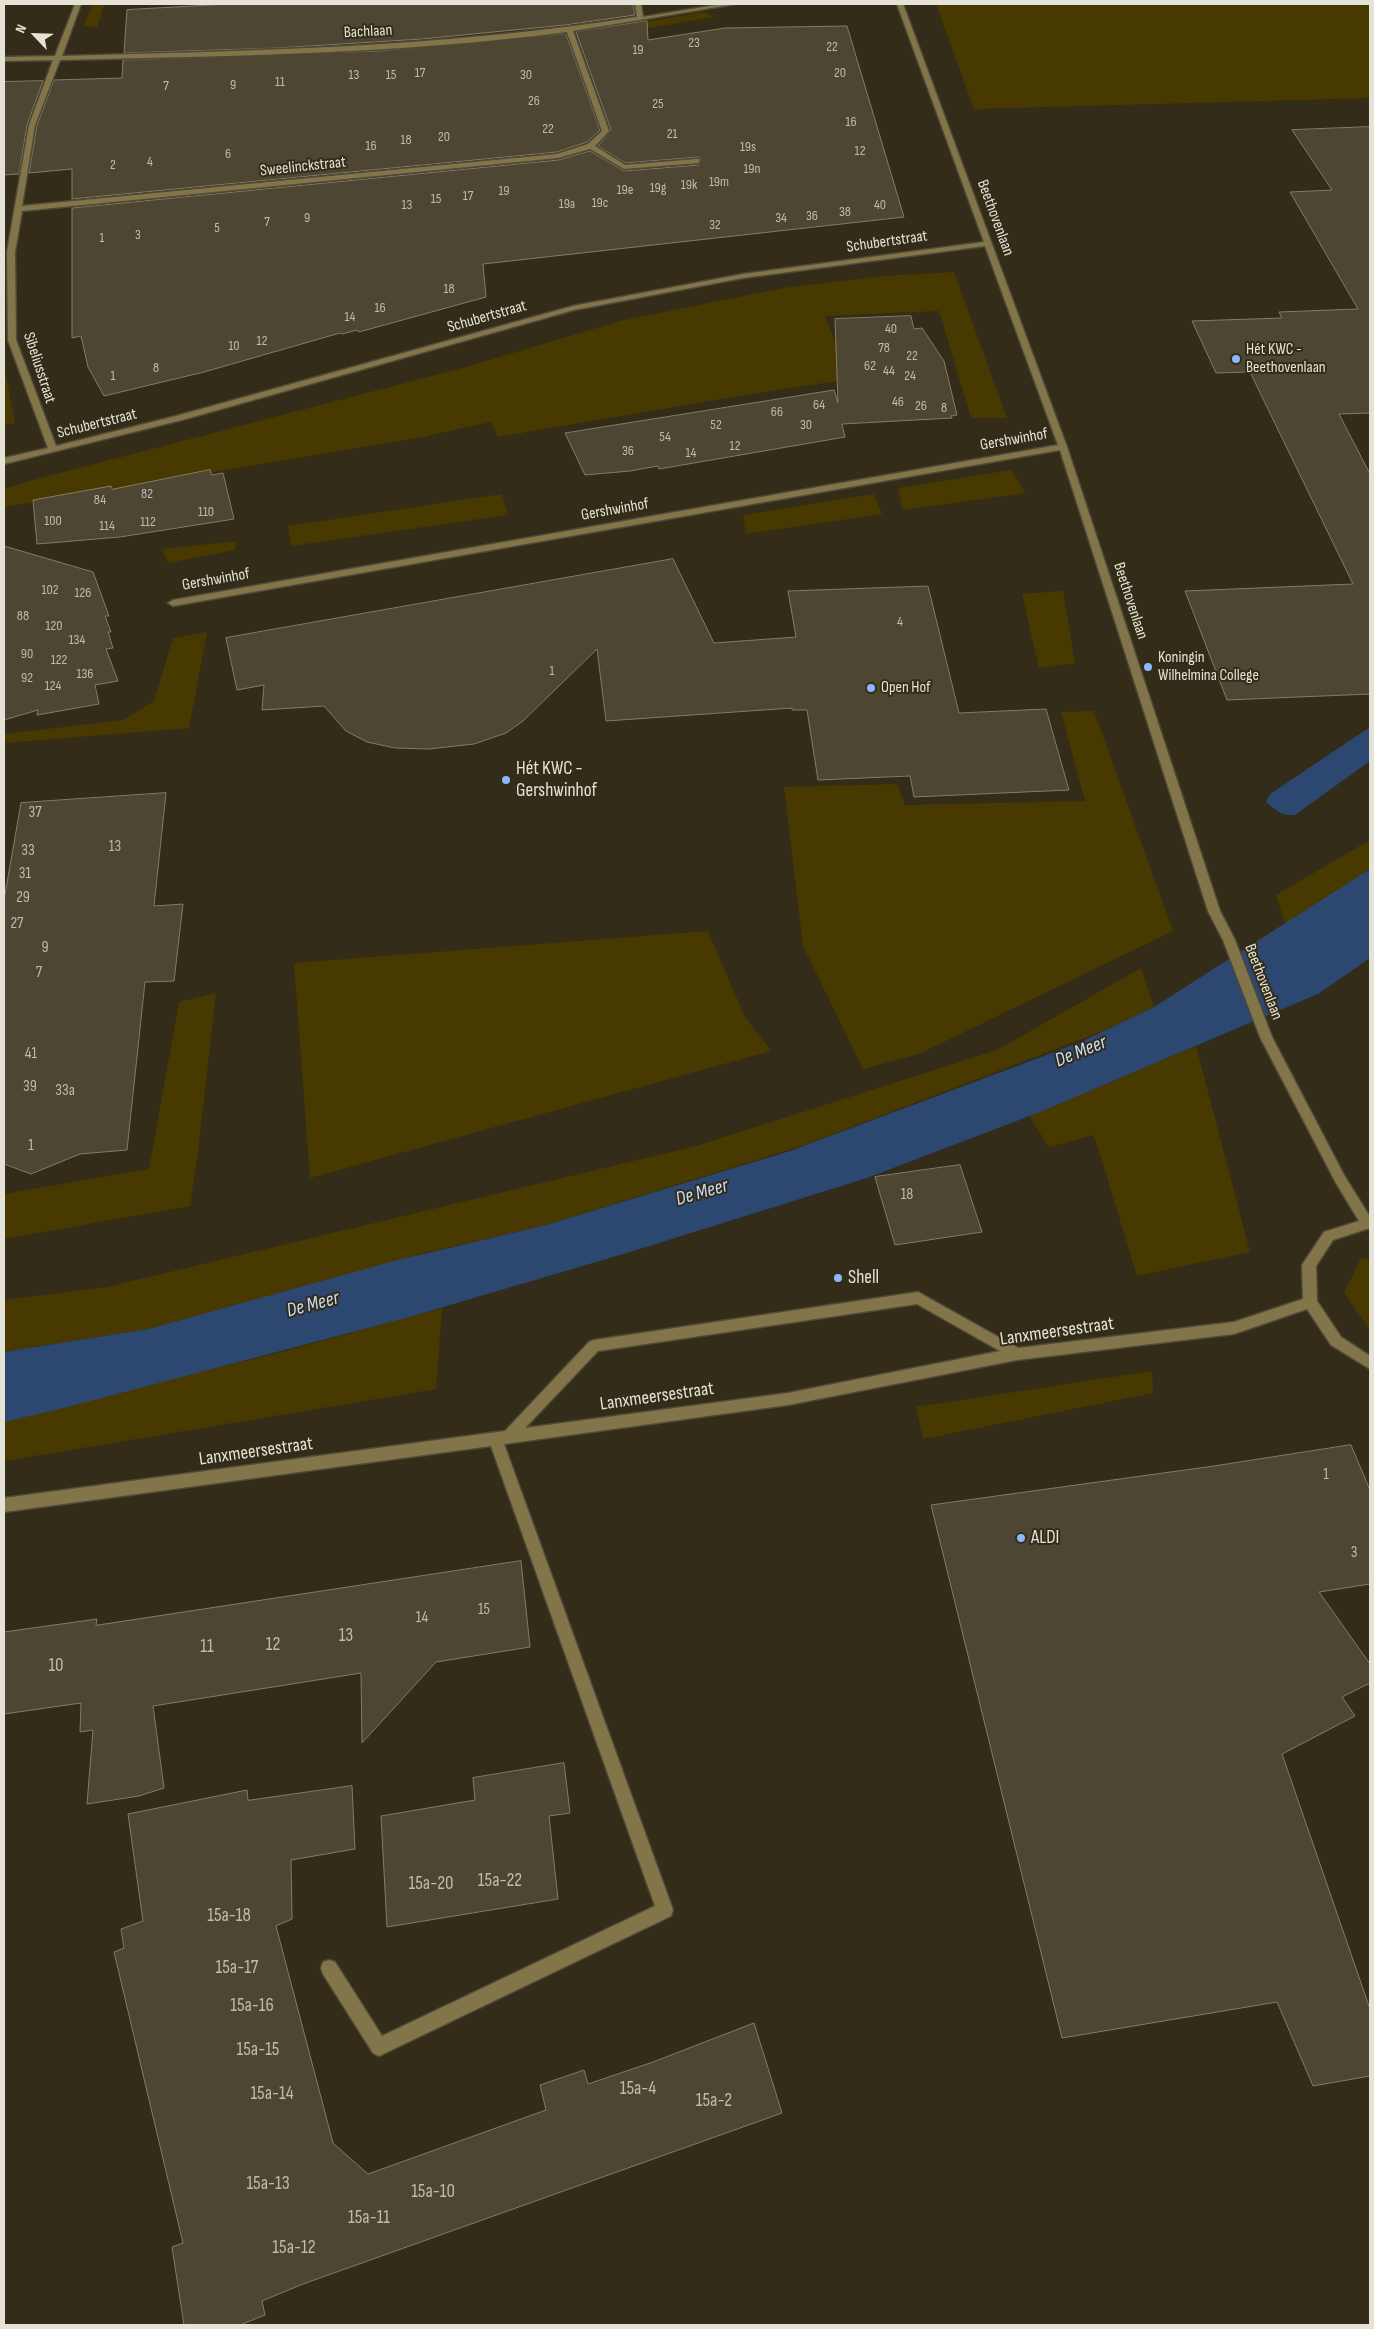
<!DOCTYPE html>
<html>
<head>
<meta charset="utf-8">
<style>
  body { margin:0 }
  #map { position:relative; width:1374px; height:2329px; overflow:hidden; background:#322c19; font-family:"Sofia Sans Condensed",sans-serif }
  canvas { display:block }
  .frame { position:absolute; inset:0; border:5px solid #e5e2d6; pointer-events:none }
  .north { position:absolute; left:10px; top:10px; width:50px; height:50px; -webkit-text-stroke:4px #322c19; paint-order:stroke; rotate:294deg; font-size:14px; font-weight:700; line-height:20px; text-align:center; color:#e5e2d6 }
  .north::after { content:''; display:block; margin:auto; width:18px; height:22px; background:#e5e2d6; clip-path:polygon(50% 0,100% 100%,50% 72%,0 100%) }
</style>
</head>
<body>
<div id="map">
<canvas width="1374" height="2329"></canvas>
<div class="frame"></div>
<div class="north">N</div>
</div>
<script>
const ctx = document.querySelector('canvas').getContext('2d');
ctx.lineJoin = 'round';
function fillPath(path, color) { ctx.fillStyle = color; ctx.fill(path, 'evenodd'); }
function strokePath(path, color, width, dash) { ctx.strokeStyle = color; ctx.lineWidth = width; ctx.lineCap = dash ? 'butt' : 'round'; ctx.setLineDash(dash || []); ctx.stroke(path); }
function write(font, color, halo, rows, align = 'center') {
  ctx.font = font + ' "Sofia Sans Condensed",sans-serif'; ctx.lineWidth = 4; ctx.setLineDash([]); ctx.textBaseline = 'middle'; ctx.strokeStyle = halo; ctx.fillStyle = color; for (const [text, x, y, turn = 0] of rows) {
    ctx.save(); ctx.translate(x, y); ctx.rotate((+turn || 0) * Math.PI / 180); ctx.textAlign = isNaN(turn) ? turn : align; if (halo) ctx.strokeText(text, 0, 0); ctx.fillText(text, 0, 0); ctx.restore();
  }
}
fillPath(new Path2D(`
  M92,4h12l-7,24 -13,-2z
  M936,4h434v94l-396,11z
  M704,12l10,5 -101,17 -3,-6z
  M954,272l53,146h-36l-32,-107 -114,5 25,63 -111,17 -241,41 -7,-15 -69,15 -418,70v-18l25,-8 437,-114 154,-46 163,-33 100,-12z
  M4,364l11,59 -11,2z
  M1011,470l15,23 -123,17 -5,-22z
  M502,494l6,21 -217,31 -3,-20z
  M874,494l8,20 -136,20 -3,-19z
  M236,541l-1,9 -67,13 -6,-14z
  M1063,591l12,72 -36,5 -17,-74z
  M207,632l-18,96 -185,15v-9l119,-14 31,-19 19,-63z
  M1094,711l79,220 -254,123 -56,15 -60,-123 -19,-159 113,-3 8,21 180,-4 -24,-89z
  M1370,840v29l-85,55 -9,-29z
  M708,931l37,86 26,34 -461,127 -16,-215z
  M1141,968l13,39 -51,24 -301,115 -256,79 -121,28 -277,76 -144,23v-52l103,-13 589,-141 301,-96z
  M216,993l-19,167 -7,46 -186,33v-45l145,-25 30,-167z
  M1196,1046l54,206 -113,24 -43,-141 -45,12 -20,-31z
  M1361,1258l9,1v71l-26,-37z
  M442,1308l-6,81 -432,72v-41l281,-69z
  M1152,1371l1,22 -230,46 -7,-32z`), '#483900');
fillPath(new Path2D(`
  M1370,727v34l-75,54c-13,1 -20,-5 -29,-13l4,-8z
  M1370,869v89l-52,36 -278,118 -173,66 -237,74 -224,66 -346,91 -56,13v-70l144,-23 246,-68 152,-36 244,-74 291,-109 73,-35z`), '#2c4770');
const building = new Path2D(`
  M230,4h403l2,11 -70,10 -143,14 -144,9 -154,5 3,-43z
  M647,21l1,19 77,-12 122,-2 57,191 -421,47 3,33 -127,35 -2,-2 -15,4 -2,-1 -136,39 -100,24 -16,-29 -7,-31 -9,2v-130l486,-48 32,-9 34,20 75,-6 2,-6 -2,-2 -74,6 -27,-17 13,-16 -35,-98z
  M566,34l34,96 -13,12 -30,10 -485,47v-30l-43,4 8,-48 17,-45 68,-2 1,-18 254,-9z
  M43,81l-16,44 -8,49 -15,1v-93z
  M1370,127v286l-31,1 31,60v220l-143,6 -42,-109 168,-7 -103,-212 -34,1 -24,-52 90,-3 -3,-6 79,-3 -68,-117 42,-2 -40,-60z
  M911,316l3,13 8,-1 22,33 13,54 -6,1 1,2 -110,6 3,13 -186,32 -1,-3 -28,5 -45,4 -20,-42 269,-43 4,13 -3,-84z
  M210,470l2,5 11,-2 11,46 -114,18 -83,7 -4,-44 78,-14 1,3z
  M4,546l89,26 16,44h-4l6,16h-3l5,16 -7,1 12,32 -23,4 4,19 -62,11 1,-5 -34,10z
  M673,559l41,84 82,-6 -8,-46 140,-5 31,127 87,-4 23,81 -155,7 -4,-21 -92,4 -11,-70h-15v-2l-186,13 -9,-72 -74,72 -17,12 -32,11 -45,5 -34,-1 -28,-6 -21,-11 -22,-25 -62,4 2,-25 -27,5 -11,-52z
  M166,793l-12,113 29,-2 -9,77 -29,1 -18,168 -47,4 -49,20 -27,-10v-264l17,-97z
  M960,1165l22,67 -87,13 -20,-68z
  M1351,1445l19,45v94l-51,8 51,72v19l-28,14 13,19 -73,38 88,255v67l-57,10 -36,-84 -215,36 -131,-533 283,-39z
  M521,1561l9,86 -94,15 -74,81 -1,-70 -208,33 11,82 -25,8 -52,8 6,-74 -13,2 1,-29 -77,11v-82l93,-13 -1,6z
  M564,1763l6,50 -21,3 9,83 -171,28 -6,-111 94,-16 -2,-22z
  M352,1786l3,63 -64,11 1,59 -16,7 57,217 35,31 178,-64 -6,-25 44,-15 4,14 65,-22 101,-39 28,90 -479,171 -41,17 3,14 -25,10h-56l-12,-78 11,-4 -69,-291 10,-4 -3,-19 22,-8 -15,-107 119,-24 1,10z`);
fillPath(building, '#4c4632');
strokePath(building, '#837c67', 1);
const minor = new Path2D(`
  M75,4h6l-19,52c192,-5 385,-9 575,-39l-2,-13h6l2,13 79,-13h13l-162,27 36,100 -14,15 30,19 71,-6h3v4l-75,6 -34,-20 -32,9 -536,53 -7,41 1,88 40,106 120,-30 397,-110 170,-32 241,-32 -87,-238h6l164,443 153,464 15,29 37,97 72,138 26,42v11l-37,12 -17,26 1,35 24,36 29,19v13l-39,-24 -24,-36 -73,25 -217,26 -229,45 -284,39 169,466 -2,6 -292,140 -6,-3 -50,-79 -2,-6 2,-6 6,-2 6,2 47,74 273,-130 -164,-460 -487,66v-14l501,-67 84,-89 5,-2 324,-48 100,56 216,-26 69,-23 -1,-34 22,-33 35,-11 -23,-38 -76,-146 -37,-97 -15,-29 -148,-461 -887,156 -5,-3 5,-3 885,-155 -73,-199 -242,32 -169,32 -392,110 -178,44v-6l44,-10 -40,-108 -1,-88 22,-127 24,-65 -49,1v-4l51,-1zM567,32l35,99 -14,13 -31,10 -535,52 13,-81 25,-65c169,-4 339,-6 507,-28zM917,1304l83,47 -212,42 -263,35 73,-77z`);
strokePath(minor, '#4f4937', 3);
fillPath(minor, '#83754a');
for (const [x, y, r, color] of [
  [1236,359,5,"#8db9fc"],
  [1148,667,5,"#8db9fc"],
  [871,688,5,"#8db9fc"],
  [506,780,5,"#8db9fc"],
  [838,1278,5,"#8db9fc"],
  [1021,1538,5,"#8db9fc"]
]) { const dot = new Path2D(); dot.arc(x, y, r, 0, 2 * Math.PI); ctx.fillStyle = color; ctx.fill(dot); strokePath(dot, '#322c19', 2); }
write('14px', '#bfbbad', null, [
  ["23",694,43],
  ["22",832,47],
  ["19",638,50],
  ["17",420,73],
  ["20",840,73],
  ["13",354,75],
  ["15",391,75],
  ["30",526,75],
  ["11",280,82],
  ["9",233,85],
  ["7",166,86],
  ["26",534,101],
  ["25",658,104],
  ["16",851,122],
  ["22",548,129],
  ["21",672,134],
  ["20",444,137],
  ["18",406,140],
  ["16",371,146],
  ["19s",748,147],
  ["12",860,151],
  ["6",228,154],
  ["4",150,162],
  ["2",113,165],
  ["19n",752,169],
  ["19m",719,182],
  ["19k",689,185],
  ["19g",658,188],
  ["19e",625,190],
  ["19",504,191],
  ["17",468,196],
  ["15",436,199],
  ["19c",600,203],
  ["19a",567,204],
  ["13",407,205],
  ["40",880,205],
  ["38",845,212],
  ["36",812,216],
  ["9",307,218],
  ["34",781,218],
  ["7",267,222],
  ["32",715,225],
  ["5",217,228],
  ["3",138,235],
  ["1",102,238],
  ["18",449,289],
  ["16",380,308],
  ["14",350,317],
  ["40",891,329],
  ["12",262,341],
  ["10",234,346],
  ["78",884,348],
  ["22",912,356],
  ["62",870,366],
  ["8",156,368],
  ["44",889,371],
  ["1",113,376],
  ["24",910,376],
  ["46",898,402],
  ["64",819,405],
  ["26",921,406],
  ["8",944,408],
  ["66",777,412],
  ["52",716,425],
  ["30",806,425],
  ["54",665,437],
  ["12",735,446],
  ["36",628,451],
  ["14",691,453],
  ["82",147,494],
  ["84",100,500],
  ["110",206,512],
  ["100",53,521],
  ["112",148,522],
  ["114",107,526],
  ["102",50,590],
  ["126",83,593],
  ["88",23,616],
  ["4",900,622],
  ["120",54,626],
  ["134",77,640],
  ["90",27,654],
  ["122",59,660],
  ["1",552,671],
  ["136",85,674],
  ["92",27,678],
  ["124",53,686]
]);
write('16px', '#e5e2d6', '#322c19', [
  ["Bachlaan",368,32,-3],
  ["Sweelinckstraat",303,167,-6],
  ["Beethovenlaan",995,218,70],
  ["Schubertstraat",887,242,-8],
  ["Schubertstraat",487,317,-16],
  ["Sibeliusstraat",39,368,72],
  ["Schubertstraat",97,424,-14],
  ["Gershwinhof",1014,440,-10],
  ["Gershwinhof",615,510,-10],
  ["Gershwinhof",216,580,-10],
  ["Beethovenlaan",1130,601,72],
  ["Beethovenlaan",1263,982,69]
]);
write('16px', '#e5e2d6', '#322c19', [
  ["Hét KWC -",1246,350],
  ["Beethovenlaan",1246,368],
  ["Koningin",1158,658],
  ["Wilhelmina College",1158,676],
  ["Open Hof",881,688]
], 'left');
write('16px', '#bfbbad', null, [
  ["37",35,813],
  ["13",115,847],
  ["33",28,851],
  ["31",25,874],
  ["29",23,898],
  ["27",17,924],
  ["9",45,948],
  ["7",39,973],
  ["41",31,1054],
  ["39",30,1087],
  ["33a",65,1091],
  ["1",31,1146],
  ["18",907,1195],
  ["1",1326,1475],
  ["3",1354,1553],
  ["15",484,1610],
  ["14",422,1618]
]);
write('19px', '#e5e2d6', '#322c19', [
  ["Hét KWC -",516,769],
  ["Gershwinhof",516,791],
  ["Shell",848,1278],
  ["ALDI",1031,1538]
], 'left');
write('19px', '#e5e2d6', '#322c19', [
  ["Lanxmeersestraat",1057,1332,-8],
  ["Lanxmeersestraat",657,1397,-8],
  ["Lanxmeersestraat",256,1452,-8]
]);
write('19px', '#bfbbad', null, [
  ["13",346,1636],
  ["12",273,1645],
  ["11",207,1647],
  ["10",56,1666],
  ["15a-22",500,1881],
  ["15a-20",431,1884],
  ["15a-18",229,1916],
  ["15a-17",237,1968],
  ["15a-16",252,2006],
  ["15a-15",258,2050],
  ["15a-4",638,2089],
  ["15a-14",272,2094],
  ["15a-2",714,2101],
  ["15a-13",268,2184],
  ["15a-10",433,2192],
  ["15a-11",369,2218],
  ["15a-12",294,2248]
]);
write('italic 20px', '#caddf8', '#322c19', [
  ["De Meer",1081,1052,-22],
  ["De Meer",702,1193,-16],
  ["De Meer",313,1305,-15]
]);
</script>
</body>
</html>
